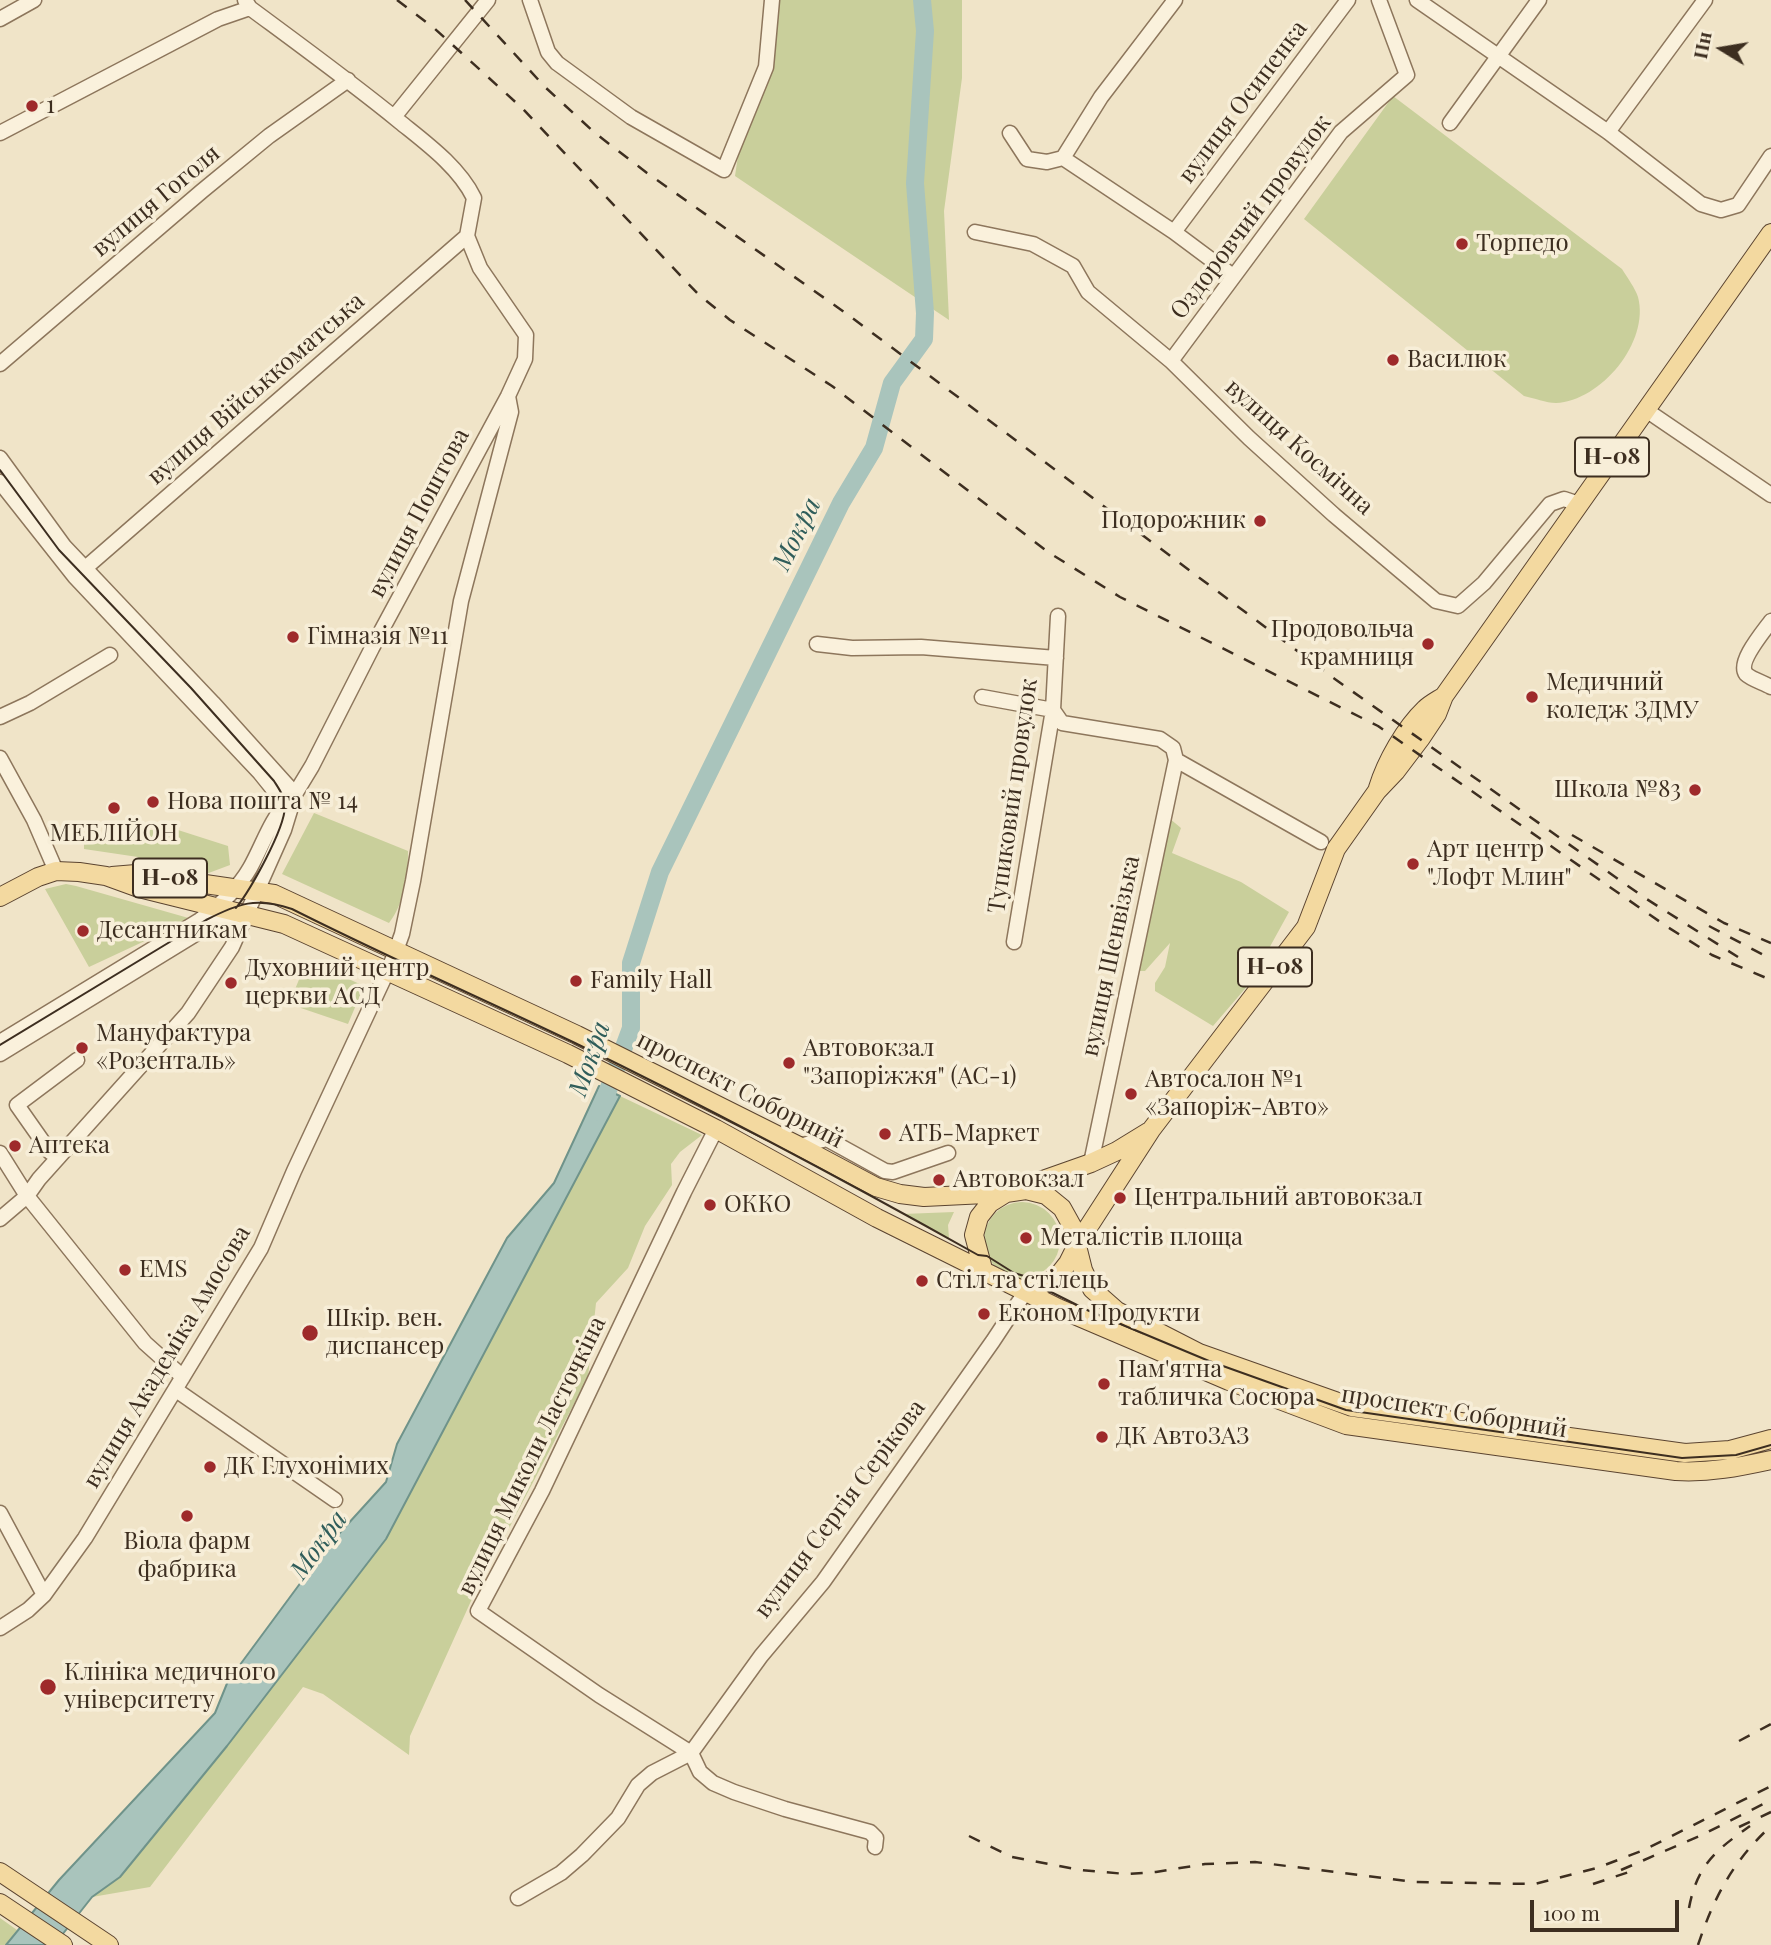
<!DOCTYPE html>
<html>
<head>
<meta charset="utf-8">
<style>
  body { margin:0 }
  #map { position:relative; width:1771px; height:1945px; overflow:hidden; background:#f0e4c8; font-family:"Playfair Display",serif }
  canvas { display:block }
  .north { position:absolute; left:1687px; top:14px; width:70px; height:70px; -webkit-text-stroke:5px #f7eed8; paint-order:stroke; rotate:281deg; font-size:19px; font-weight:700; line-height:28px; text-align:center; color:#3d2e20 }
  .north::after { content:''; display:block; margin:auto; width:24px; height:32px; background:#3d2e20; clip-path:polygon(50% 0,100% 100%,50% 72%,0 100%) }
  .scale { position:absolute; left:1530px; top:1900px; width:149px; height:32px; box-sizing:border-box; border:4px solid #3d2e20; border-top:0; padding-left:9px; font-size:21px; line-height:24px; white-space:nowrap; color:#3d2e20; -webkit-text-stroke:5px #f7eed8; paint-order:stroke }
</style>
</head>
<body>
<div id="map">
<canvas width="1771" height="1945"></canvas>
<div class="north">Пн</div>
<div class="scale">100 m</div>
</div>
<script>
const ctx = document.querySelector('canvas').getContext('2d');
ctx.lineJoin = 'round';
function fillPath(path, color) { ctx.fillStyle = color; ctx.fill(path, 'evenodd'); }
function strokePath(path, color, width, dash) { ctx.strokeStyle = color; ctx.lineWidth = width; ctx.lineCap = dash ? 'butt' : 'round'; ctx.setLineDash(dash || []); ctx.stroke(path); }
function write(font, color, halo, rows, align = 'center') {
  ctx.font = font + ' "Playfair Display",serif'; ctx.lineWidth = 7; ctx.setLineDash([]); ctx.textBaseline = 'middle'; ctx.strokeStyle = halo; ctx.fillStyle = color; for (const [text, x, y, turn = 0] of rows) {
    ctx.save(); ctx.translate(x, y); ctx.rotate((+turn || 0) * Math.PI / 180); ctx.textAlign = isNaN(turn) ? turn : align; if (halo) ctx.strokeText(text, 0, 0); ctx.fillText(text, 0, 0); ctx.restore();
  }
}
fillPath(new Path2D(`
  M780,0h182v78l-18,133 5,109 -214,-144 4,-27 32,-78z
  M1393,96l229,173c5,8 13,19 16,28 12,45 -37,104 -82,106 -10,0 -22,-5 -32,-7l-220,-177z
  M314,813l94,38c0,25 -4,53 -19,72l-107,-49z
  M1169,818l12,10 -9,25 69,29 48,30 -39,71 -37,43 -58,-35v-8l10,-16 5,-24 -25,28h-8z
  M128,830h50l50,16 2,19 -24,9 -57,-6 -11,-11 -54,-8v-6z
  M66,884l10,2 116,33 -103,48 -44,-78z
  M307,960l57,26 -16,38 -59,-20z
  M620,1096l82,39 -22,17 -9,12 1,21 -27,41 -17,42 -32,35 -8,74 -117,224 -61,135 -1,19 -86,-61 -20,-7 -153,200 -58,10 28,-20 266,-338z
  M984 1240a38 38 0 1 1 76 0a38 38 0 1 1-76 0Z
  M954,1212l-6,13 1,13 -46,-24z
  M0,1918l17,12 -11,15h-6z`), '#c9cf9b');
const water = new Path2D(`
  M599,1086l21,10 -234,443 -159,207 -107,131 -28,20 -38,48h-48l53,-65 156,-167 13,-32 99,-134 59,-65 11,-38 110,-206 47,-55z`);
fillPath(water, '#a9c4bc');
strokePath(water, '#6f938a', 2);
strokePath(new Path2D(`
  M600,1112l31,-84v-65l29,-91 181,-369 33,-55 18,-65 32,-44 1,-26 -10,-130 10,-152 -3,-31`), '#a9c4bc', 18);
const minor = new Path2D(`
  M245,0l5,8c50,37 101,74 150,114 26,21 59,45 74,76l-7,38
  M530,0l18,52 9,11 74,54 93,53 42,-103 6,-67
  M1417,0l191,132 93,72 20,6 17,-5 33,-49
  M0,19l34,-19
  M394,117l94,-117
  M1450,123l89,-123
  M1608,132l97,-132
  M0,133l218,-114 32,-11
  M1010,133l17,26 20,3 16,-4 111,74 59,44
  M1063,158l38,-61 74,-97
  M975,232l58,12 40,22 15,26 83,69 78,77 85,77 102,86 22,5 26,-23 66,-79 14,-5 15,5
  M1174,232l174,-232
  M1171,361l170,-229 66,-57 -28,-75
  M0,364l202,-173 67,-55 79,-56
  M1646,410l125,85
  M0,458l64,88 149,157 82,91
  M0,482l75,95 185,196 25,31 3,12
  M75,577l392,-341
  M1771,621c-7,10 -34,41 -25,53 5,5 18,9 25,13
  M817,644l35,4 69,-1 135,11
  M982,697l71,13 9,13 98,16 13,9 3,12 145,82
  M0,717l30,-14 80,-48
  M0,758l34,62 22,51
  M1014,942l39,-232 5,-94
  M0,1042l200,-122c19,-14 38,-31 50,-52 13,-23 20,-48 39,-68
  M0,1054l212,-130 36,-10
  M716,1129l-32,63 -142,299 -64,120 121,84 92,58 9,19 13,11 21,9 51,17 85,23 6,6 -1,9
  M799,1146l28,-7 58,32 8,1 55,-19
  M0,1153l27,43 118,147 38,34
  M58,1158l-8,-6 -33,-47 60,-45
  M1091,1163l85,-403
  M0,1219l27,-23 12,-17 149,-166 44,-66 52,-117 11,-36 17,-28 60,-118 136,-252 17,-37 1,-24 -46,-67 -13,-32
  M176,1390l159,110
  M0,1513l44,82
  M0,1628l28,-18 16,-15 41,-57 176,-290 33,-77 99,-212 9,-25 11,-53 48,-280 50,-189 -3,-16
  M518,1898l43,-25 21,-18 36,-37 20,-33 14,-12 39,-20 70,-97 62,-74 170,-241 33,-50`);
const major = new Path2D(`
  M1378,788c8,-26 27,-60 47,-79 5,-5 13,-9 19,-13
  M112,876l24,-2 138,20 303,141 222,111 77,41 24,7 24,3 82,-4 85,-30 26,-12 31,-19
  M0,897l38,-20 18,-6 23,1 27,4 33,12 145,36 284,130 148,75 161,89 181,90 171,73 117,44 330,46c33,2 63,-4 95,-11
  M983,1269l-9,-34 5,-18 11,-14 16,-10 20,-3 20,5 16,13 10,18 11,44 9,19 25,22 82,42 153,54 333,46 45,-3 41,-11
  M1026,1291l10,-2 21,-12 11,-14 10,-20 73,-113 155,-203 30,-78 41,-58 19,-20 25,-33 16,-24 7,-18 327,-463
  M0,1872l109,73
  M0,1903l63,42`);
strokePath(minor, '#8d765c', 17);
strokePath(major, '#5b4430', 20);
strokePath(minor, '#faf1dc', 14);
strokePath(major, '#f3d9a0', 18);
strokePath(new Path2D(`
  M0,470l59,80 132,138 83,93c5,8 11,16 11,26 -1,23 -34,82 -49,101
  M0,1045l206,-125c33,-17 50,-23 86,-11 93,47 189,89 283,134 136,66 271,138 403,212l9,1 27,17 17,5 10,9 46,23 122,51 137,49 336,48 54,-3 35,-10`), '#3d2e20', 2);
strokePath(new Path2D(`
  M397,0l37,28 88,80 176,186 32,26 102,66 216,166 72,45 258,129 288,200 46,29 59,25
  M465,0l80,87 50,46 52,40 200,141 485,363 313,221 93,59
  M1572,835l152,88 47,20
  M1709,926l62,33
  M1739,1741l32,-17
  M1739,1827l32,-15
  M969,1836l43,21 68,13 46,4 30,-2 49,-8 50,-2 159,20 121,2 62,-16 47,-18 127,-64
  M1621,1870l81,-35 69,-35
  M1593,1884l39,-13
  M1689,1908c8,-43 27,-58 61,-82
  M1698,1945c16,-48 35,-84 73,-119`), '#3d2e20', 2.5, [12, 12]);
for (const [x, y, r, color] of [
  [32,106,7,"#9e2a2b"],
  [1462,244,7,"#9e2a2b"],
  [1393,360,7,"#9e2a2b"],
  [1260,521,7,"#9e2a2b"],
  [293,637,7,"#9e2a2b"],
  [1428,644,7,"#9e2a2b"],
  [1532,697,7,"#9e2a2b"],
  [1695,790,7,"#9e2a2b"],
  [153,802,7,"#9e2a2b"],
  [114,808,7,"#9e2a2b"],
  [1413,864,7,"#9e2a2b"],
  [83,931,7,"#9e2a2b"],
  [576,981,7,"#9e2a2b"],
  [231,983,7,"#9e2a2b"],
  [82,1048,7,"#9e2a2b"],
  [789,1063,7,"#9e2a2b"],
  [1131,1094,7,"#9e2a2b"],
  [885,1134,7,"#9e2a2b"],
  [15,1146,7,"#9e2a2b"],
  [939,1180,7,"#9e2a2b"],
  [1120,1198,7,"#9e2a2b"],
  [710,1205,7,"#9e2a2b"],
  [1026,1238,7,"#9e2a2b"],
  [125,1270,7,"#9e2a2b"],
  [922,1281,7,"#9e2a2b"],
  [984,1314,7,"#9e2a2b"],
  [310,1333,9,"#9e2a2b"],
  [1104,1384,7,"#9e2a2b"],
  [1102,1437,7,"#9e2a2b"],
  [210,1467,7,"#9e2a2b"],
  [187,1516,7,"#9e2a2b"],
  [48,1687,9,"#9e2a2b"]
]) { const dot = new Path2D(); dot.arc(x, y, r, 0, 2 * Math.PI); ctx.fillStyle = color; ctx.fill(dot); strokePath(dot, '#f7eed8', 2.5); }
for (const [x, y, w] of [
  [1612,457,74],
  [170,878,74],
  [1275,967,74]
]) { const box = new Path2D(); box.roundRect(x - w / 2, y - 19.5, w, 39, 5); ctx.fillStyle = '#f7eed8'; ctx.fill(box); strokePath(box, '#3d2e20', 2); }
write('bold 23px', '#3d2e20', null, [
  ["Н-08",1612,457],
  ["Н-08",170,878],
  ["Н-08",1275,967]
]);
write('24px', '#3d2e20', '#f7eed8', [
  ["вулиця Осипенка",1243,102,-53],
  ["вулиця Гоголя",156,201,-40],
  ["Оздоровчий провулок",1251,217,-53],
  ["вулиця Військкоматська",256,389,-41],
  ["вулиця Космічна",1299,447,42],
  ["вулиця Поштова",419,513,-62],
  ["Тупиковий провулок",1013,796,-82],
  ["вулиця Шенвізька",1111,956,-78],
  ["проспект Соборний",740,1090,27],
  ["вулиця Академіка Амосова",167,1357,-59],
  ["проспект Соборний",1454,1412,9],
  ["вулиця Миколи Ласточкіна",532,1456,-64],
  ["вулиця Сергія Серікова",840,1509,-53]
]);
write('24px', '#3d2e20', '#f7eed8', [
  ["1",46,106],
  ["Торпедо",1476,244],
  ["Василюк",1407,360],
  ["Подорожник",1246,521,"right"],
  ["Продовольча",1414,630,"right"],
  ["крамниця",1414,658,"right"],
  ["Гімназія №11",307,637],
  ["Медичний",1546,683],
  ["коледж ЗДМУ",1546,711],
  ["Школа №83",1681,790,"right"],
  ["Нова пошта № 14",167,802],
  ["МЕБЛІЙОН",114,834,"center"],
  ["Арт центр",1427,850],
  ["\"Лофт Млин\"",1427,878],
  ["Десантникам",97,931],
  ["Духовний центр",245,969],
  ["церкви АСД",245,997],
  ["Family Hall",590,981],
  ["Мануфактура",96,1034],
  ["«Розенталь»",96,1062],
  ["Автовокзал",803,1049],
  ["\"Запоріжжя\" (АС-1)",803,1077],
  ["Автосалон №1",1145,1080],
  ["«Запоріж-Авто»",1145,1108],
  ["АТБ-Маркет",899,1134],
  ["Аптека",29,1146],
  ["Автовокзал",953,1180],
  ["Центральний автовокзал",1134,1198],
  ["ОККО",724,1205],
  ["Металістів площа",1040,1238],
  ["EMS",139,1270],
  ["Стіл та стілець",936,1281],
  ["Економ Продукти",998,1314],
  ["Шкір. вен.",326,1319],
  ["диспансер",326,1347],
  ["Пам'ятна",1118,1370],
  ["табличка Сосюра",1118,1398],
  ["ДК АвтоЗАЗ",1116,1437],
  ["ДК Глухонімих",224,1467],
  ["Віола фарм",187,1542,"center"],
  ["фабрика",187,1570,"center"],
  ["Клініка медичного",64,1673],
  ["університету",64,1701]
], 'left');
write('italic 26px', '#2f5d5a', '#f7eed8', [
  ["Мокра",797,534,-64],
  ["Мокра",590,1059,-71],
  ["Мокра",319,1545,-54]
]);
</script>
</body>
</html>
